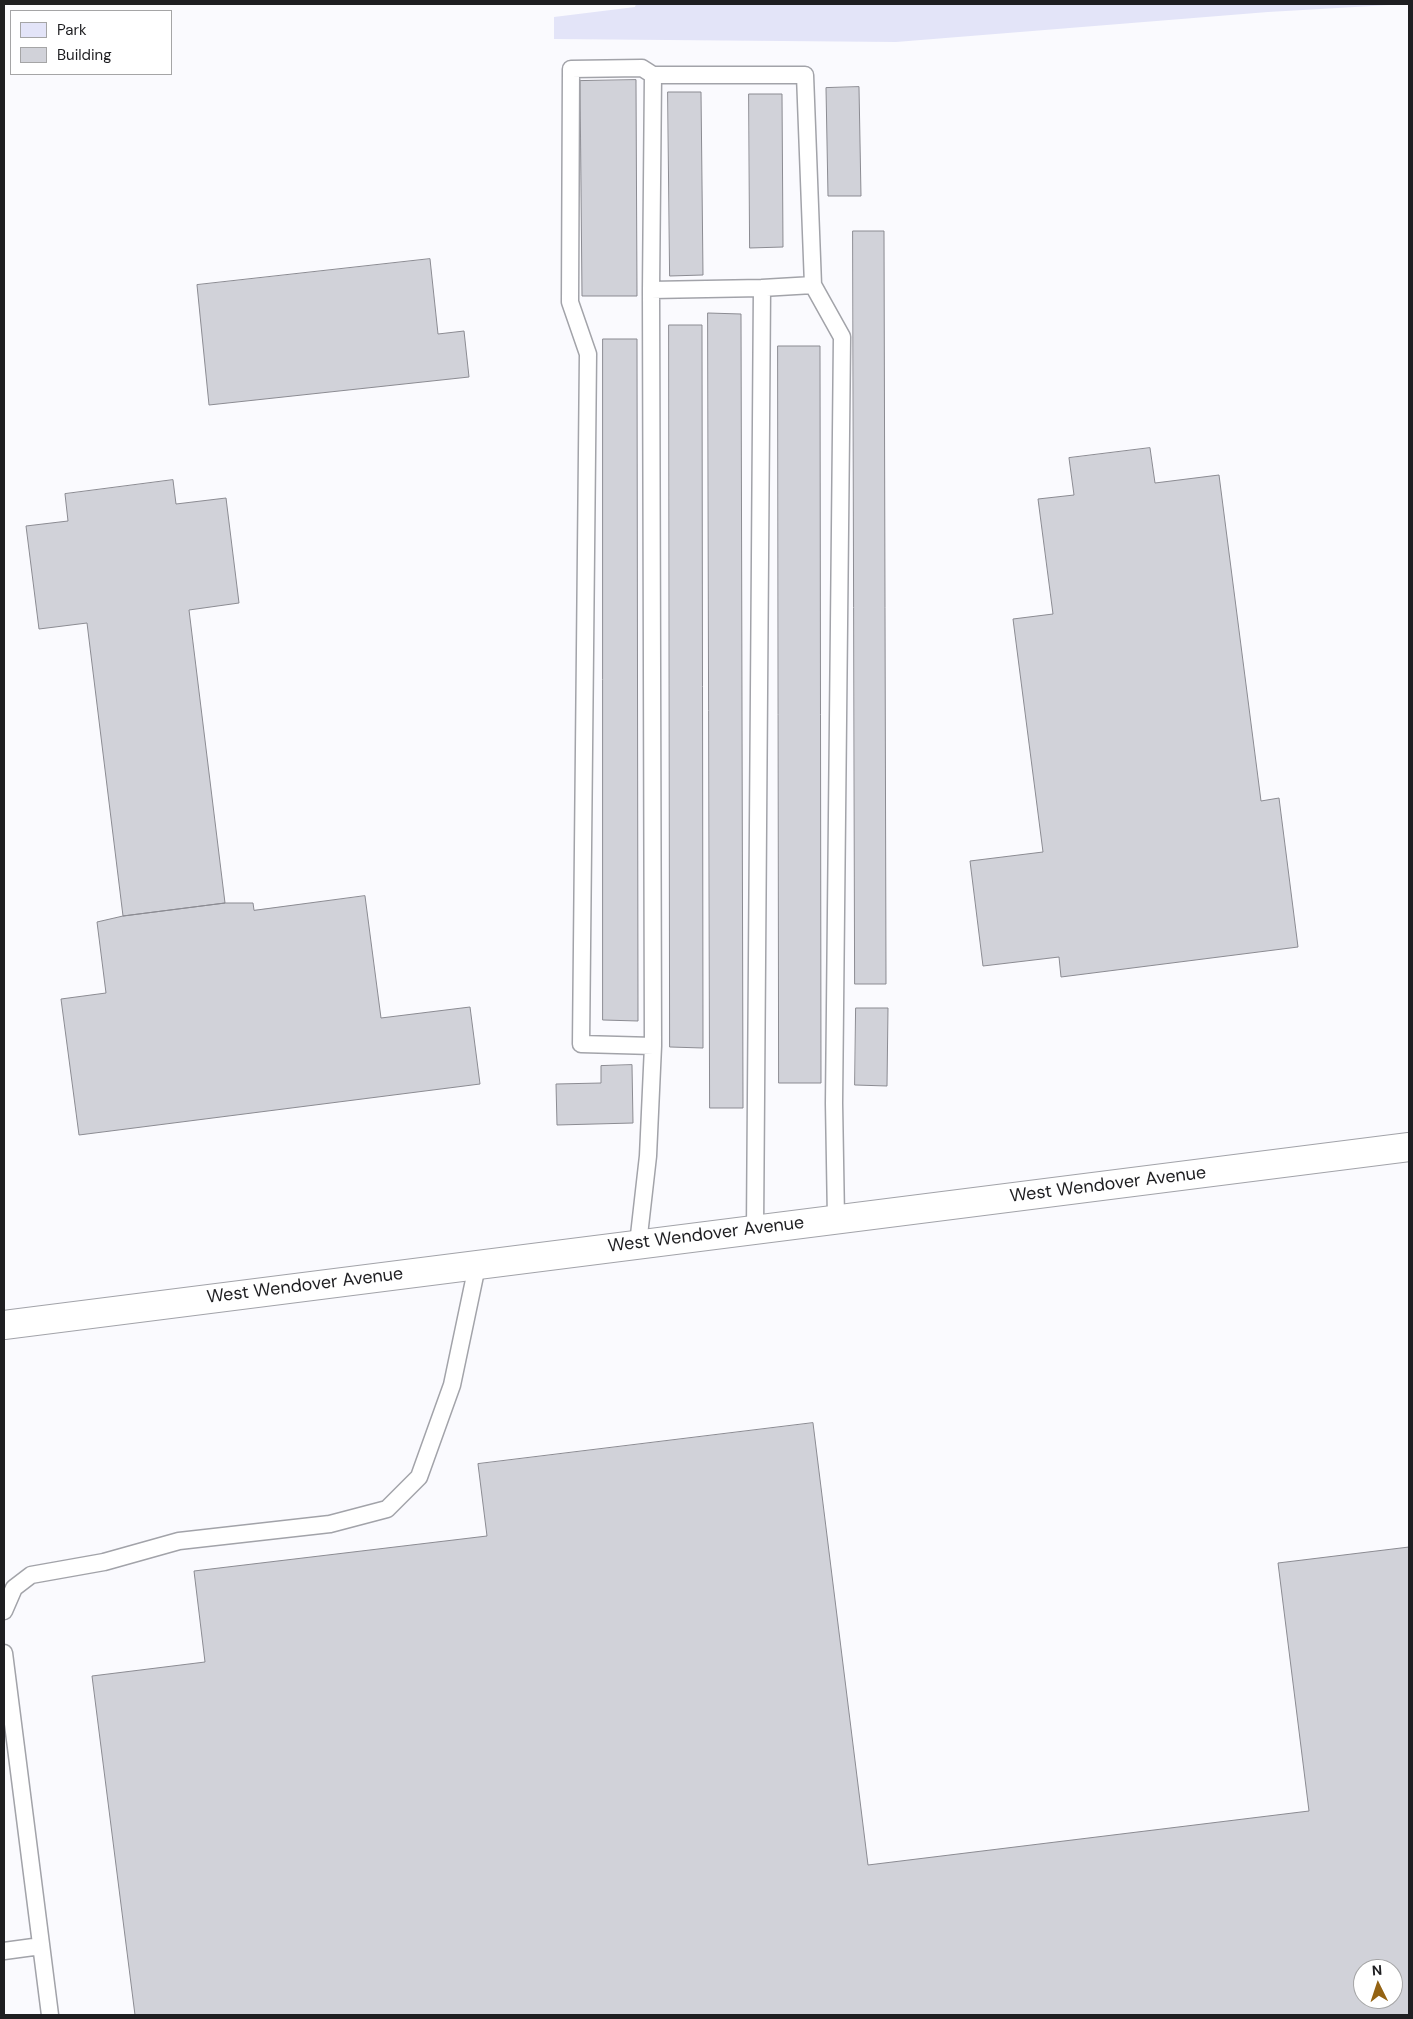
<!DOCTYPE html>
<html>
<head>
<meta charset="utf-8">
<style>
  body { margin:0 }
  #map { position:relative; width:1413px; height:2019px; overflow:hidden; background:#fafafe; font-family:"DM Sans",sans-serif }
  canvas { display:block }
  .frame { position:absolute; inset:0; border:5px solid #1e1e21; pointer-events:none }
  .legend { position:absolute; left:10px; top:10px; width:162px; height:65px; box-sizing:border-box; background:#fff; border:1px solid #a5a5a6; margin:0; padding:6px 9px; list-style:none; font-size:15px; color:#1e1e21 }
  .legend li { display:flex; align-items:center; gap:10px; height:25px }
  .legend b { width:25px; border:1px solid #a5a5a6 }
  .north { position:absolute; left:1353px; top:1959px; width:50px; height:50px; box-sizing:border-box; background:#fff; border:1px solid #a5a5a6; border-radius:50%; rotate:356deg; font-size:14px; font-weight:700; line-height:20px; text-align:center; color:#1e1e21 }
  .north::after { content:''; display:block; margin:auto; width:18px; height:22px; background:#946313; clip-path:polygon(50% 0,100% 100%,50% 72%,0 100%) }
</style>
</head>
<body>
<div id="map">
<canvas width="1413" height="2019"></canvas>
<div class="frame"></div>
<ul class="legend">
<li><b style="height:14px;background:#e3e4f8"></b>Park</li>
<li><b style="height:14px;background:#d1d2d9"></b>Building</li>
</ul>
<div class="north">N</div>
</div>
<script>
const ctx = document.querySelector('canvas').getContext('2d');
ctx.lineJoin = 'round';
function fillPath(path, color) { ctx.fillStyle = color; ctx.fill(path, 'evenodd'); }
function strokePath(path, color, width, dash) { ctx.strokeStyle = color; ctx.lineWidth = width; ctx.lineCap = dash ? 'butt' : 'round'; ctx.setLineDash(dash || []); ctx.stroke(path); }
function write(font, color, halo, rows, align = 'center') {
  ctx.font = font + ' "DM Sans",sans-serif'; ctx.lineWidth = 4.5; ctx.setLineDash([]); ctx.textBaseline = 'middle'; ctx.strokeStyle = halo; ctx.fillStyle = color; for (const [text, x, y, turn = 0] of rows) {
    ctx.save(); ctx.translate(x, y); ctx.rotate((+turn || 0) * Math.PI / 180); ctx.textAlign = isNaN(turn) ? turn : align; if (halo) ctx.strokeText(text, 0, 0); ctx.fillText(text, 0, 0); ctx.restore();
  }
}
fillPath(new Path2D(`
  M636,4h771l-139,8 -372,30 -342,-3v-22l81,-10z`), '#e3e4f8');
const building = new Path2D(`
  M636,80l1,216h-55l-2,-215z
  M859,87l2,109h-33l-2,-108z
  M668,92h33l2,183 -33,1z
  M749,94h33l1,153 -33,1z
  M853,231h31l2,753h-31z
  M430,259l8,75 26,-3 5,46 -260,28 -12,-120z
  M708,313l33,1 2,794h-33z
  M669,325h33l1,723 -33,-1z
  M603,339h34l1,682 -35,-1z
  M778,346h42l1,737h-42z
  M1150,448l5,35 64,-8 42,326 18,-3 19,149 -237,30 -2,-20 -76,9 -13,-105 73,-9 -30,-233 40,-5 -15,-115 36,-4 -5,-37z
  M173,480l3,24 50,-6 13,105 -50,7 36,293 -102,13 -36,-293 -48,6 -13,-103 42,-5 -3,-27z
  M365,896l16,122 89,-11 10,77 -401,51 -18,-136 45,-6 -9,-71 26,-6 102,-13h28l1,7z
  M856,1008h32l-1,78 -32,-1z
  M632,1065l1,58 -76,2 -1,-41 45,-1v-17z
  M813,1423l55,442 441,-54 -31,-248 131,-16v468h-1274l-43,-339 113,-14 -11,-91 293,-35 -9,-72zM1363,1969h30v30h-30z`);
fillPath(building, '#d1d2d9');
strokePath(building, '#8b8b92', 1);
const lane = new Path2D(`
  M653,75l-11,-7 -71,1 -1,233 18,52 -7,690 72,2
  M762,288l51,-3
  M651,290l111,-2 -7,941
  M638,1244l10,-88 5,-110 -2,-756 2,-215h152l8,210 29,52 -8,766 2,116
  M4,1611l10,-23 17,-13 73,-13 75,-21 151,-17 57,-15 32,-32 33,-92 25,-119
  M4,1653l46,362
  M4,1951l37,-5`);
const highway = new Path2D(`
  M4,1325l1405,-178`);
strokePath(lane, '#a2a3a9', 19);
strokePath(highway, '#a2a3a9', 30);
strokePath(lane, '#fff', 16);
strokePath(highway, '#fff', 28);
write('18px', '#1e1e21', '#fff', [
  ["West Wendover Avenue",1108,1185,-7],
  ["West Wendover Avenue",706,1235,-7],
  ["West Wendover Avenue",305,1286,-7]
]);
</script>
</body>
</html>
